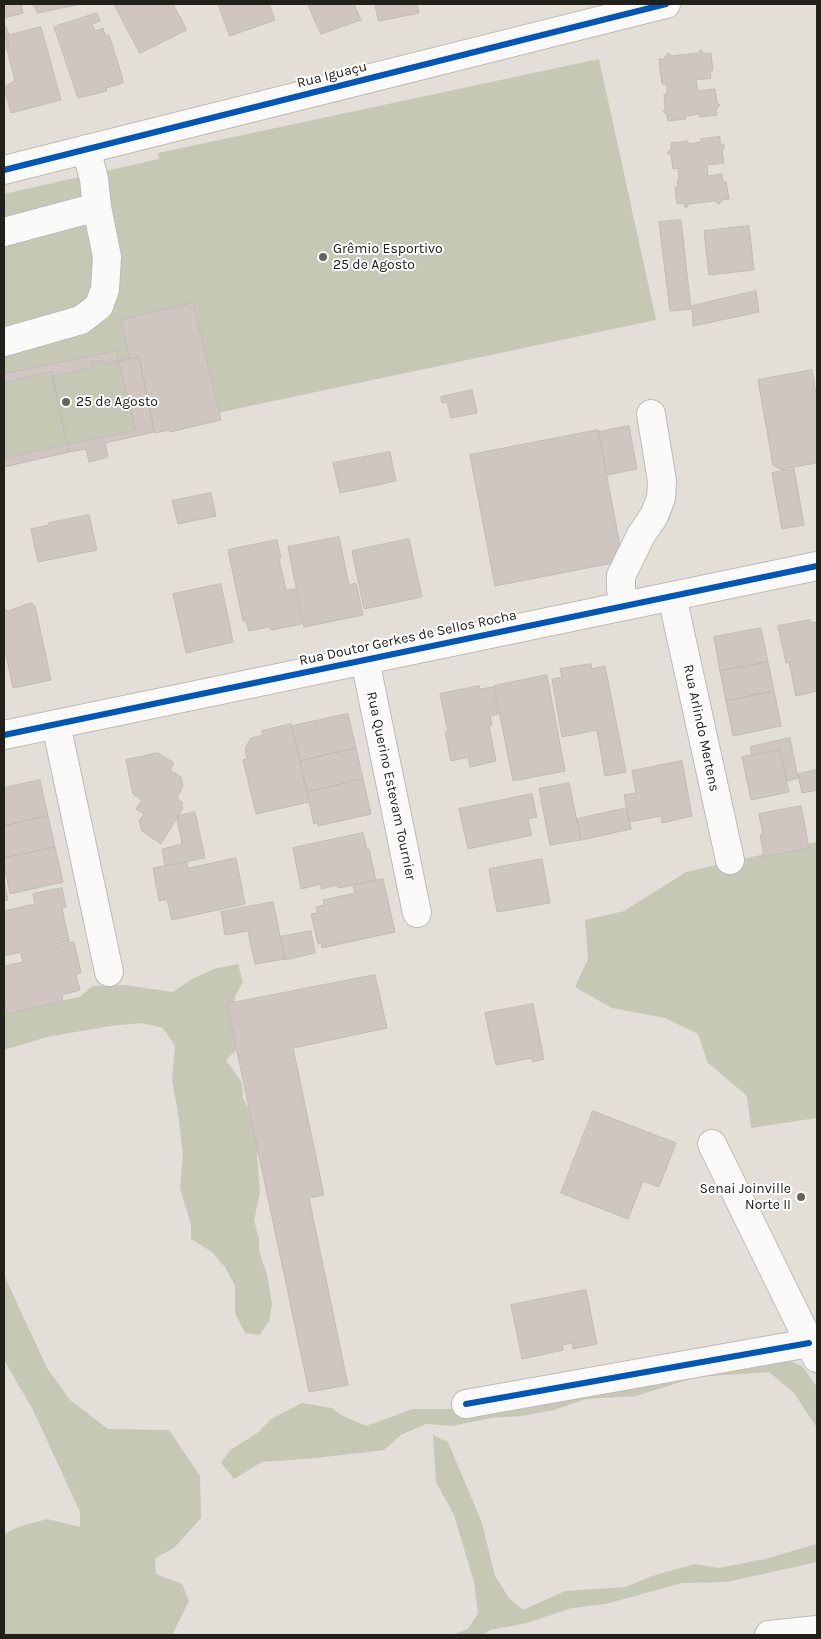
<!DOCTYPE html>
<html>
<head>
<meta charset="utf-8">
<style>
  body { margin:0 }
  #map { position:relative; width:821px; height:1639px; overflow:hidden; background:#e3dfd8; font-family:Karla,sans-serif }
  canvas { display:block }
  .frame { position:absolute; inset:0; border:5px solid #22201b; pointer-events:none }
</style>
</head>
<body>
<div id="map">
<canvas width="821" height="1639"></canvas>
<div class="frame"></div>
</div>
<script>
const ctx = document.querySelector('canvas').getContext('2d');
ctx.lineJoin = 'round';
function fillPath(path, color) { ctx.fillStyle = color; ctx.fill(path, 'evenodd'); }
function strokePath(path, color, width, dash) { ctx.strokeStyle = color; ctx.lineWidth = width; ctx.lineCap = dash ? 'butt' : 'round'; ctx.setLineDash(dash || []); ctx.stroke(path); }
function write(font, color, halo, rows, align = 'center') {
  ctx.font = font + ' Karla,sans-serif'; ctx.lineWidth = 4; ctx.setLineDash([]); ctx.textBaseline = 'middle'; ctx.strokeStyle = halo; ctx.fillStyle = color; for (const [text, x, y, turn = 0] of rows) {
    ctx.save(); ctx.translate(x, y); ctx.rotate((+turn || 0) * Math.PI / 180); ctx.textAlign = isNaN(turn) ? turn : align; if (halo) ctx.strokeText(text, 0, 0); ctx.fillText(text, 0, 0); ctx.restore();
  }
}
fillPath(new Path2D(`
  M599,59l57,261 -652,138v-264l155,-35 -1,-6z
  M817,842v276l-66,10 -4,-32 -39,-33 -10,-29 -33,-16 -53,-10 -37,-21 13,-28 -3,-39 39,-9 62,-39z
  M238,964l5,18 -8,14 -3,18 7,17 -3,19 -10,10 16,23 1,15 8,14 10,25 -4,19 3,37 -6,27 5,20v11l8,23 5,30 -3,18 -10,13 -14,-2 -10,-20v-27l-10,-19 -13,-15 -21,-13v-14l-11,-37 3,-33 -5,-42 -6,-33 3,-34 -12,-18 -21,-5 -32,3 -63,11 -43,13v-38l76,-15 12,-11 33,-1 48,7 19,-13 22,-10z
  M4,1275l43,93 23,32 38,29 61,1 31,46 1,42 -27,30 -19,10 1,16 26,10 7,17 -17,34h-168v-101l14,-7 29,-8 33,8v-15l-47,-102 -29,-50z
  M774,1355l28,11 15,21v41l-23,-35 -25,-21 -72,5 -61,19 -50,3 -32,11 -32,6 -31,2 -39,8 -26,-2 -25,11 -17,15 -68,8 -54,4 -28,17 -13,-16 9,-13 26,-16 15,-15 31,-16 30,5 9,7 25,11 47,-17h47z
  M433,1435l15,7 34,81 13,53 14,22 14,12 42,-19 60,-4 30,-12 40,-11 24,4 46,-9 48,-14 4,-1v18l-90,20 -45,1 -76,21 -34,4 -45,15 -37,7 -6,5h-33l17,-6 10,-16 -4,-31 -20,-67 -18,-33z`), '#c7c7b6');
const building = new Path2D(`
  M4,4h17l2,9 -19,5z
  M33,4h47l-42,9z
  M114,4h59l14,26 -47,23z
  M218,4h51l6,16 -45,16z
  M308,4h46l7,16 -40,14z
  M375,4h42l2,9 -40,8z
  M97,13l3,8 -8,3 3,7 8,-3 2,7h4l13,41 1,7 -17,5 1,3 -29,7 -24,-71z
  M6,26l3,9 -3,1 3,10 -5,4v-23z
  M41,27l20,73 -50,13 -7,-26 11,-6 -8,-32 2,-3 -3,-10z
  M701,50l4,4 6,-1 2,17 -3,1 1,7 -15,2 2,11 17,-2 2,14 3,2 -4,5 1,5 -17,2v-3l-15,2 1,3 -18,2 -1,-6 -4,-4 2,-3 -1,-14h3v-10h-5l-3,-25h5l4,-6 4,3 26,-3z
  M720,137v6l5,3 -3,5 2,12 -17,2 1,11 14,-2 1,7 3,1 3,17 -7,1 -3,4 -4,-3 -26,3 -3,4 -3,-5 -6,1 -2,-17h3l-1,-7h2l-1,-12 -5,1 -2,-14 -4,-2 4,-4v-6l17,-2v3l13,-2v-3z
  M681,220l10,89 -21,2 -11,-89z
  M749,226l5,44 -45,5 -5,-44z
  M756,291l3,21 -66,14 -1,-20z
  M193,303l28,117 -51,12 -1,-2 -14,3 -16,-76 -9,2 -9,-39z
  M116,351l20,79 -132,28v-84z
  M139,357l15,75 -49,11 3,14 -19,5 -3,-13 -17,3 -17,-76 40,-8 -1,-5 13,-3 1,4z
  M812,370l5,30v63l-30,5 -4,3 -10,-6 -15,-85z
  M52,372l17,80 -65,15v-84z
  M472,390l5,23 -26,5 -4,-16 -5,1 -1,-6z
  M629,426l8,43 -30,6 -8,-43z
  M598,430l25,131 -128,25 -25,-131z
  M390,452l6,29 -56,12 -7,-30z
  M794,469l10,56 -22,4 -10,-56z
  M211,493l5,23 -38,8 -6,-23z
  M89,515l8,35 -59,12 -7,-33 18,-4v-2z
  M339,537l10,48 7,-2 7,32 -59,12 -16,-80z
  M409,539l13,58 -58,12 -12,-58z
  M277,540l4,18 -2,1 7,31 9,-1 7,35 -30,6 -4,-3 -19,4 -3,-10h-3l-15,-71z
  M221,584l12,58 -47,11 -13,-59z
  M31,603l4,3 16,74 -38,8 -9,-43v-36l4,2z
  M810,620l1,3 6,-1v69l-21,5 -7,-34 -3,1 -8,-37z
  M761,628l7,34 -48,9 -6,-34z
  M768,662l6,29 -48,10 -6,-30z
  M591,664l1,5 13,-3 21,106 -21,4 -8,-46 -35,7 -10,-58 10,-2 -2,-8z
  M547,675l18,96 -52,10 -19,-95z
  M479,686l1,3 13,-2 5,27 -8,2 2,9 -3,1 7,35 -26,6 -2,-10 -17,4 -6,-29h3l-8,-38z
  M774,691l7,35 -48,10 -7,-35z
  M348,714l8,34 -56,13 -8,-35z
  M291,724l18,78 -53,12 -13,-54 4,-1 -2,-11 6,-10 12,-3 -1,-4z
  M790,738l8,40 -11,3 -7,-31 -28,6 -2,-9z
  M356,748l7,31 -56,13 -7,-31z
  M780,750l9,42 -38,8 -9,-43z
  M158,753l16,10 -4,7 11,7 2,9 -6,12 6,5 -2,3 2,2 -22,36 -19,-13 -3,-10 5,-7 -8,-5 6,-9 -9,-6 -7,-34z
  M682,761l10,55 -30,7 -1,-7 -32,6 -5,-27 12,-2 -4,-22z
  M817,770v20l-15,3 -4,-19z
  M363,779l8,35 -53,12 -1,-3 -3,1 -7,-32z
  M40,780l8,36 -44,10v-38z
  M569,783l12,57 -31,5 -11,-56z
  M532,794l5,23 -9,2 4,16 -64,14 -9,-40z
  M801,806l8,42 -45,9 -4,-22 3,-1 -4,-20z
  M627,808l4,21 -50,11 -4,-21z
  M195,812l10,46 -40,8 -3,-17 20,-5 -5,-26 1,-2z
  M48,816l7,31 -51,11v-32z
  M363,833l4,17 2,-1 7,32 -38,7 -1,-3 -16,4v-5l-20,5 -8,-41z
  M55,847l8,35 -53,12 -6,-28v-8z
  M236,858l9,46 -73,16 -5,-21 -8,2 -6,-33 34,-6 1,6z
  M542,859l8,44 -53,9 -8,-43z
  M383,879l12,53 -73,16 -1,-5 -3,1 -7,-30 6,-1 -1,-6 8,-2 -1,-5 32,-7 -2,-8z
  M4,880l4,20 -4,1z
  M62,888l4,19 -4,1 7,33 -65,15v-45l31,-7 -2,-10z
  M273,902l12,57 -30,5 -7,-33 -23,4 -4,-23z
  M311,931l4,22 -30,7 -5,-23z
  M74,942l7,31 -5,1 4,16 -18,5 1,6 -56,13 -3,-13v-35l19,-4 -2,-8z
  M375,975l12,53 -94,20 31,147 -15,3 39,187 -39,7 -82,-388z
  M533,1004l11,55 -12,3v-4l-36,7 -11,-52z
  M593,1111l83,32 -17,44 -16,-6 -15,38 -67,-26z
  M586,1290l11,54 -24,5 -1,-6 -10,2 1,5 -41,9 -11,-54z`);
fillPath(building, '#cfc6c2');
strokePath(building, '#bfbbb6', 1);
const minor = new Path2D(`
  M4,170l662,-166
  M4,232l93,-25
  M4,342l77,-22 18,-14 6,-17 2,-32 -10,-50 -3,-28 -8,-30
  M672,596l58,264
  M624,606l-3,-17v-13l20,-41 13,-19 7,-18 1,-17 -11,-67
  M365,660l52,253
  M56,724l53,248
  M4,735l813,-169
  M712,1144l105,214
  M466,1404l343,-61`);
const major = new Path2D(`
  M769,1635l48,-5`);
strokePath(minor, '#bebbb6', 30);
strokePath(major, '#bebbb6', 30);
strokePath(minor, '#fbfaf9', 28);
strokePath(major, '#fbfaf9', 28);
strokePath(new Path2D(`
  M4,170l662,-166
  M4,735l813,-169
  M466,1404l343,-61`), '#0057b8', 6);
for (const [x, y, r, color] of [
  [323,257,5,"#66635d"],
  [66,402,5,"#66635d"],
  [801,1197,5,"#66635d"]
]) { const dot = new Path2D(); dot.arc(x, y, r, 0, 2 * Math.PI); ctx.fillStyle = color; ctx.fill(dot); strokePath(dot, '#fff', 2); }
write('14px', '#22201b', '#fff', [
  ["Rua Iguaçu",332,75,-14],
  ["Rua Doutor Gerkes de Sellos Rocha",408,638,-12],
  ["Rua Arlindo Mertens",701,728,78],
  ["Rua Querino Estevam Tournier",391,786,78]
]);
write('14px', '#22201b', '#fff', [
  ["Grêmio Esportivo",333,249],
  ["25 de Agosto",333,265],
  ["25 de Agosto",76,402],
  ["Senai Joinville",791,1189,"right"],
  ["Norte II",791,1205,"right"]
], 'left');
</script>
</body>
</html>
